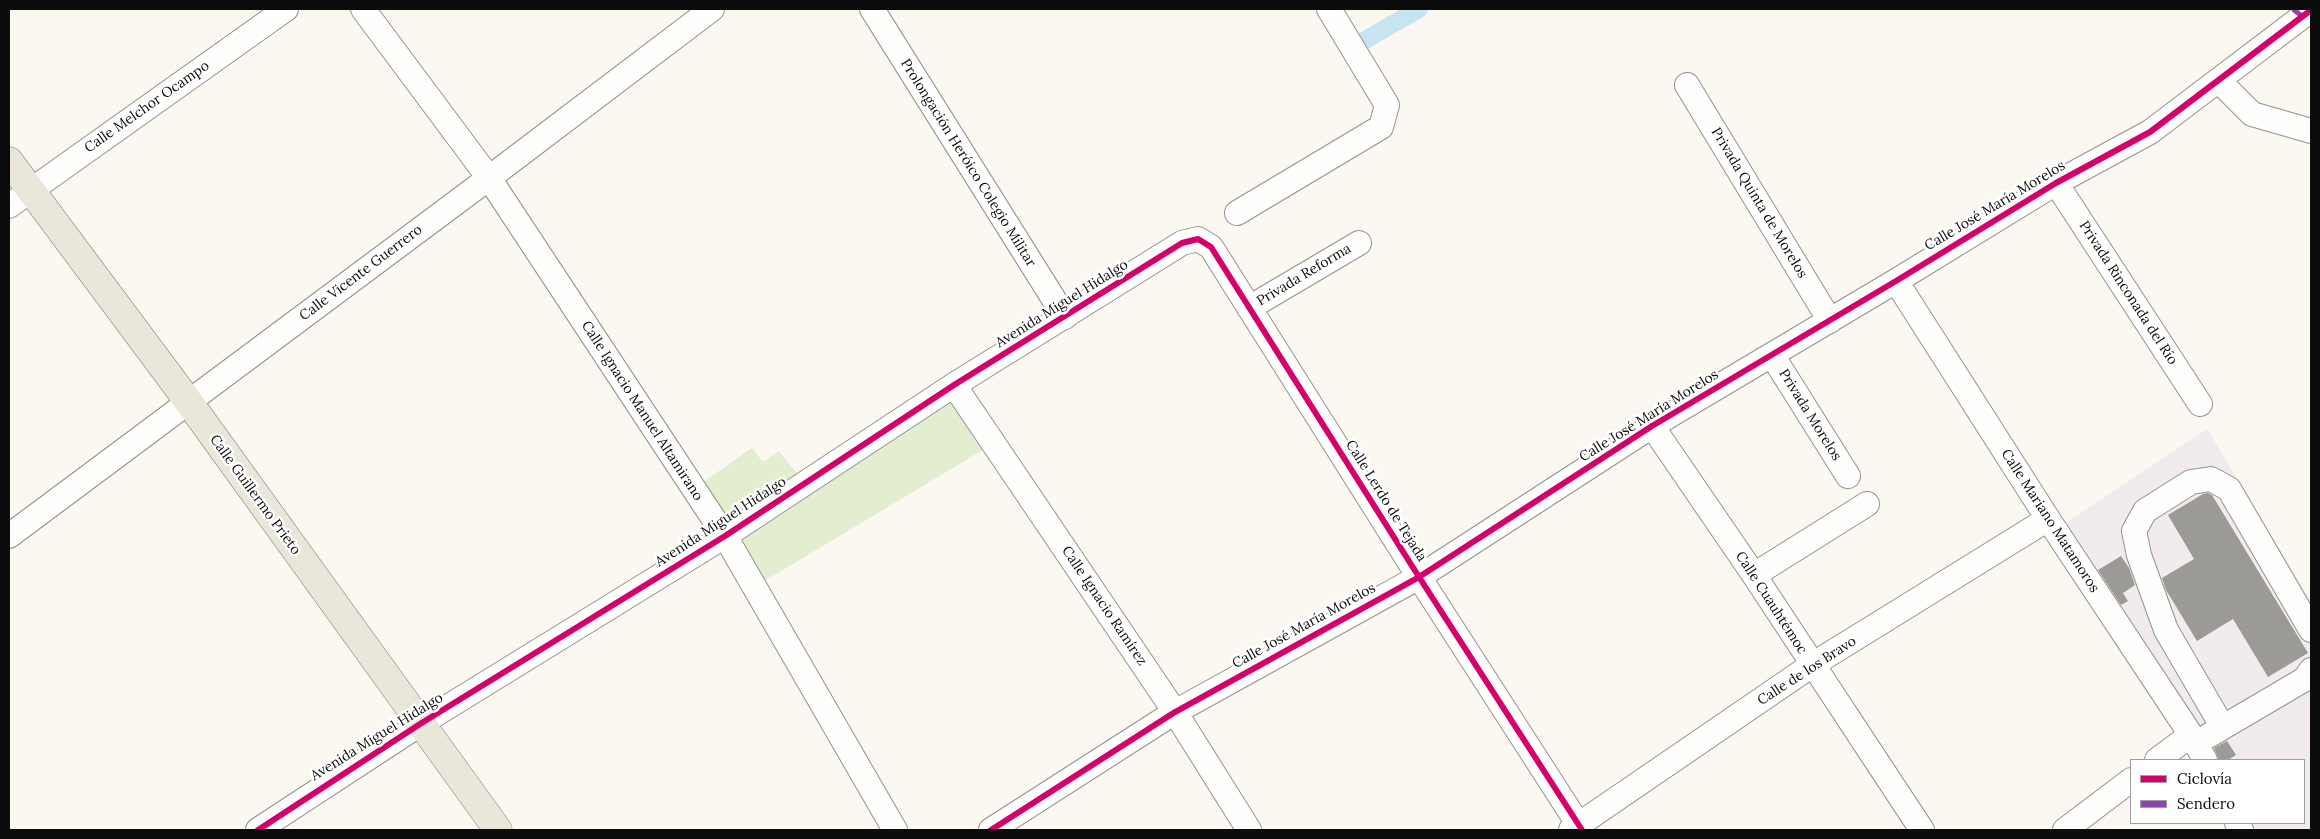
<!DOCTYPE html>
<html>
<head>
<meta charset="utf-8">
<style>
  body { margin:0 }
  #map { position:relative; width:2320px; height:839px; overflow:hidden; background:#faf8f0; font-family:Lora,serif }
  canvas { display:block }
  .frame { position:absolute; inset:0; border:10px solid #0c0c0c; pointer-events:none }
  .legend { position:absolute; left:2130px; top:759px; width:175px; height:65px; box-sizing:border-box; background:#fff; border:1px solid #9e9e9e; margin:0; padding:6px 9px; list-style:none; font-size:15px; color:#0c0c0c }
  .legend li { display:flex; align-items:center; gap:10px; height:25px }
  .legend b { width:25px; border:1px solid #9e9e9e }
</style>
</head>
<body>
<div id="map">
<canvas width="2320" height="839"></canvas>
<div class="frame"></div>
<ul class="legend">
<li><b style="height:6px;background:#d6006c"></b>Ciclovía</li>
<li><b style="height:6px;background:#8e44ad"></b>Sendero</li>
</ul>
</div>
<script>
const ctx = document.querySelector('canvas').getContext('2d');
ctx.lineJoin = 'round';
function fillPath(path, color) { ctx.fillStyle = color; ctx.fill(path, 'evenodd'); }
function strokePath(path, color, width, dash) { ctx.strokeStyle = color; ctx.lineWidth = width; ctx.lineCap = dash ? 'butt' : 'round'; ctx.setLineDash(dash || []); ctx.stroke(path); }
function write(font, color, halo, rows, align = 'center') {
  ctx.font = font + ' Lora,serif'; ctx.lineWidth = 5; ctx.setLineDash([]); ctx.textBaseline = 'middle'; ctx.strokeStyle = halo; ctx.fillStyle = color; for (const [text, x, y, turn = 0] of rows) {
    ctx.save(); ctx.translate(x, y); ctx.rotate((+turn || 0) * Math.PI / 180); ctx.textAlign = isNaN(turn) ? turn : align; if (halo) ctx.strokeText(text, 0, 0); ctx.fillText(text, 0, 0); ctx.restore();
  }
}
fillPath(new Path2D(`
  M2207,429l104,172v229h-61l-5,-7h59v-63h-94l-149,-234z`), '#f1ebed');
fillPath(new Path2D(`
  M954,398l32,50 -225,135 -29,-44z
  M752,448l11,14 16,-11 26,32 -77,46 -29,-44z`), '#e3eed1');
strokePath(new Path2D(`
  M1360,43l59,-34`), '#c9e4f1', 18);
fillPath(new Path2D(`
  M2208,493l4,2 96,158 -40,24 -35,-58 -36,22 -31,-51 -4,-12 32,-19 -26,-44 35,-21z
  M2121,556l8,12 6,17 -12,8 5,8 -7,4 -23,-35z
  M2227,741l9,14 -8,5h-9l-5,-12z`), '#9c9a96');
const minor = new Path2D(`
  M363,9l126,169 236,358 170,294
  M872,9l193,308
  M2219,81l33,33 59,17
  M1687,85l143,236
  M2056,183l144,221
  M9,206l277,-197
  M1237,213l144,-86 6,-22 -58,-96
  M1896,281l152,238 143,216 14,25
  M1249,308l110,-65
  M1772,355l76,121
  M954,385l221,327 74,118
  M1652,426l102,149 168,255
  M9,536l480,-358 223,-169
  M1754,575l113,-71
  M2222,726l-56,-96 -27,-75 -5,-24 11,-20 46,-29 20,-3 18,10 82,141
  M2208,736l97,-57 6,-9
  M2157,760l34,-25
  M2237,823l4,7
  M258,830l162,-106 305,-188 229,-151 228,-142 16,-4 13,8 208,330 163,253
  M991,830l184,-118 244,-135 233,-151 244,-145 160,-98 94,-51 161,-122
  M1571,830l241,-165 236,-146
  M2065,830l66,-50`);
const major = new Path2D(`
  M9,161l179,240 310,429`);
strokePath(minor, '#93928f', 26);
strokePath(major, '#80807c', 29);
strokePath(minor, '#fefefd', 24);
strokePath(major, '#eae6d9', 28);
strokePath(new Path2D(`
  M2293,9l10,8`), '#8e44ad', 5, [10, 5]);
strokePath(new Path2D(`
  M258,830l162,-106 305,-188 229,-151 228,-142 16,-4 13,8 208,330 163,253
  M991,830l184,-118 244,-135 233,-151 244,-145 160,-98 94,-51 161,-122`), '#d6006c', 6);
write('14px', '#0c0c0c', '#fff', [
  ["Calle Melchor Ocampo",147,107,-35],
  ["Prolongación Heróico Colegio Militar",968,163,58],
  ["Privada Quinta de Morelos",1759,203,59],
  ["Calle José María Morelos",1995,206,-31],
  ["Calle Vicente Guerrero",361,273,-37],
  ["Privada Reforma",1304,275,-31],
  ["Privada Rinconada del Río",2128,293,57],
  ["Avenida Miguel Hidalgo",1062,304,-32],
  ["Calle Ignacio Manuel Altamirano",642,411,57],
  ["Privada Morelos",1810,415,58],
  ["Calle José María Morelos",1649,416,-32],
  ["Calle Guillermo Prieto",255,495,54],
  ["Calle Lerdo de Tejada",1386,501,58],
  ["Calle Mariano Matamoros",2050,521,57],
  ["Avenida Miguel Hidalgo",721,522,-33],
  ["Calle Cuauhtémoc",1771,603,57],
  ["Calle Ignacio Ramírez",1104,606,56],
  ["Calle José María Morelos",1304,626,-29],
  ["Calle de los Bravo",1807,671,-33],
  ["Avenida Miguel Hidalgo",377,737,-32]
]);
</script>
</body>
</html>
